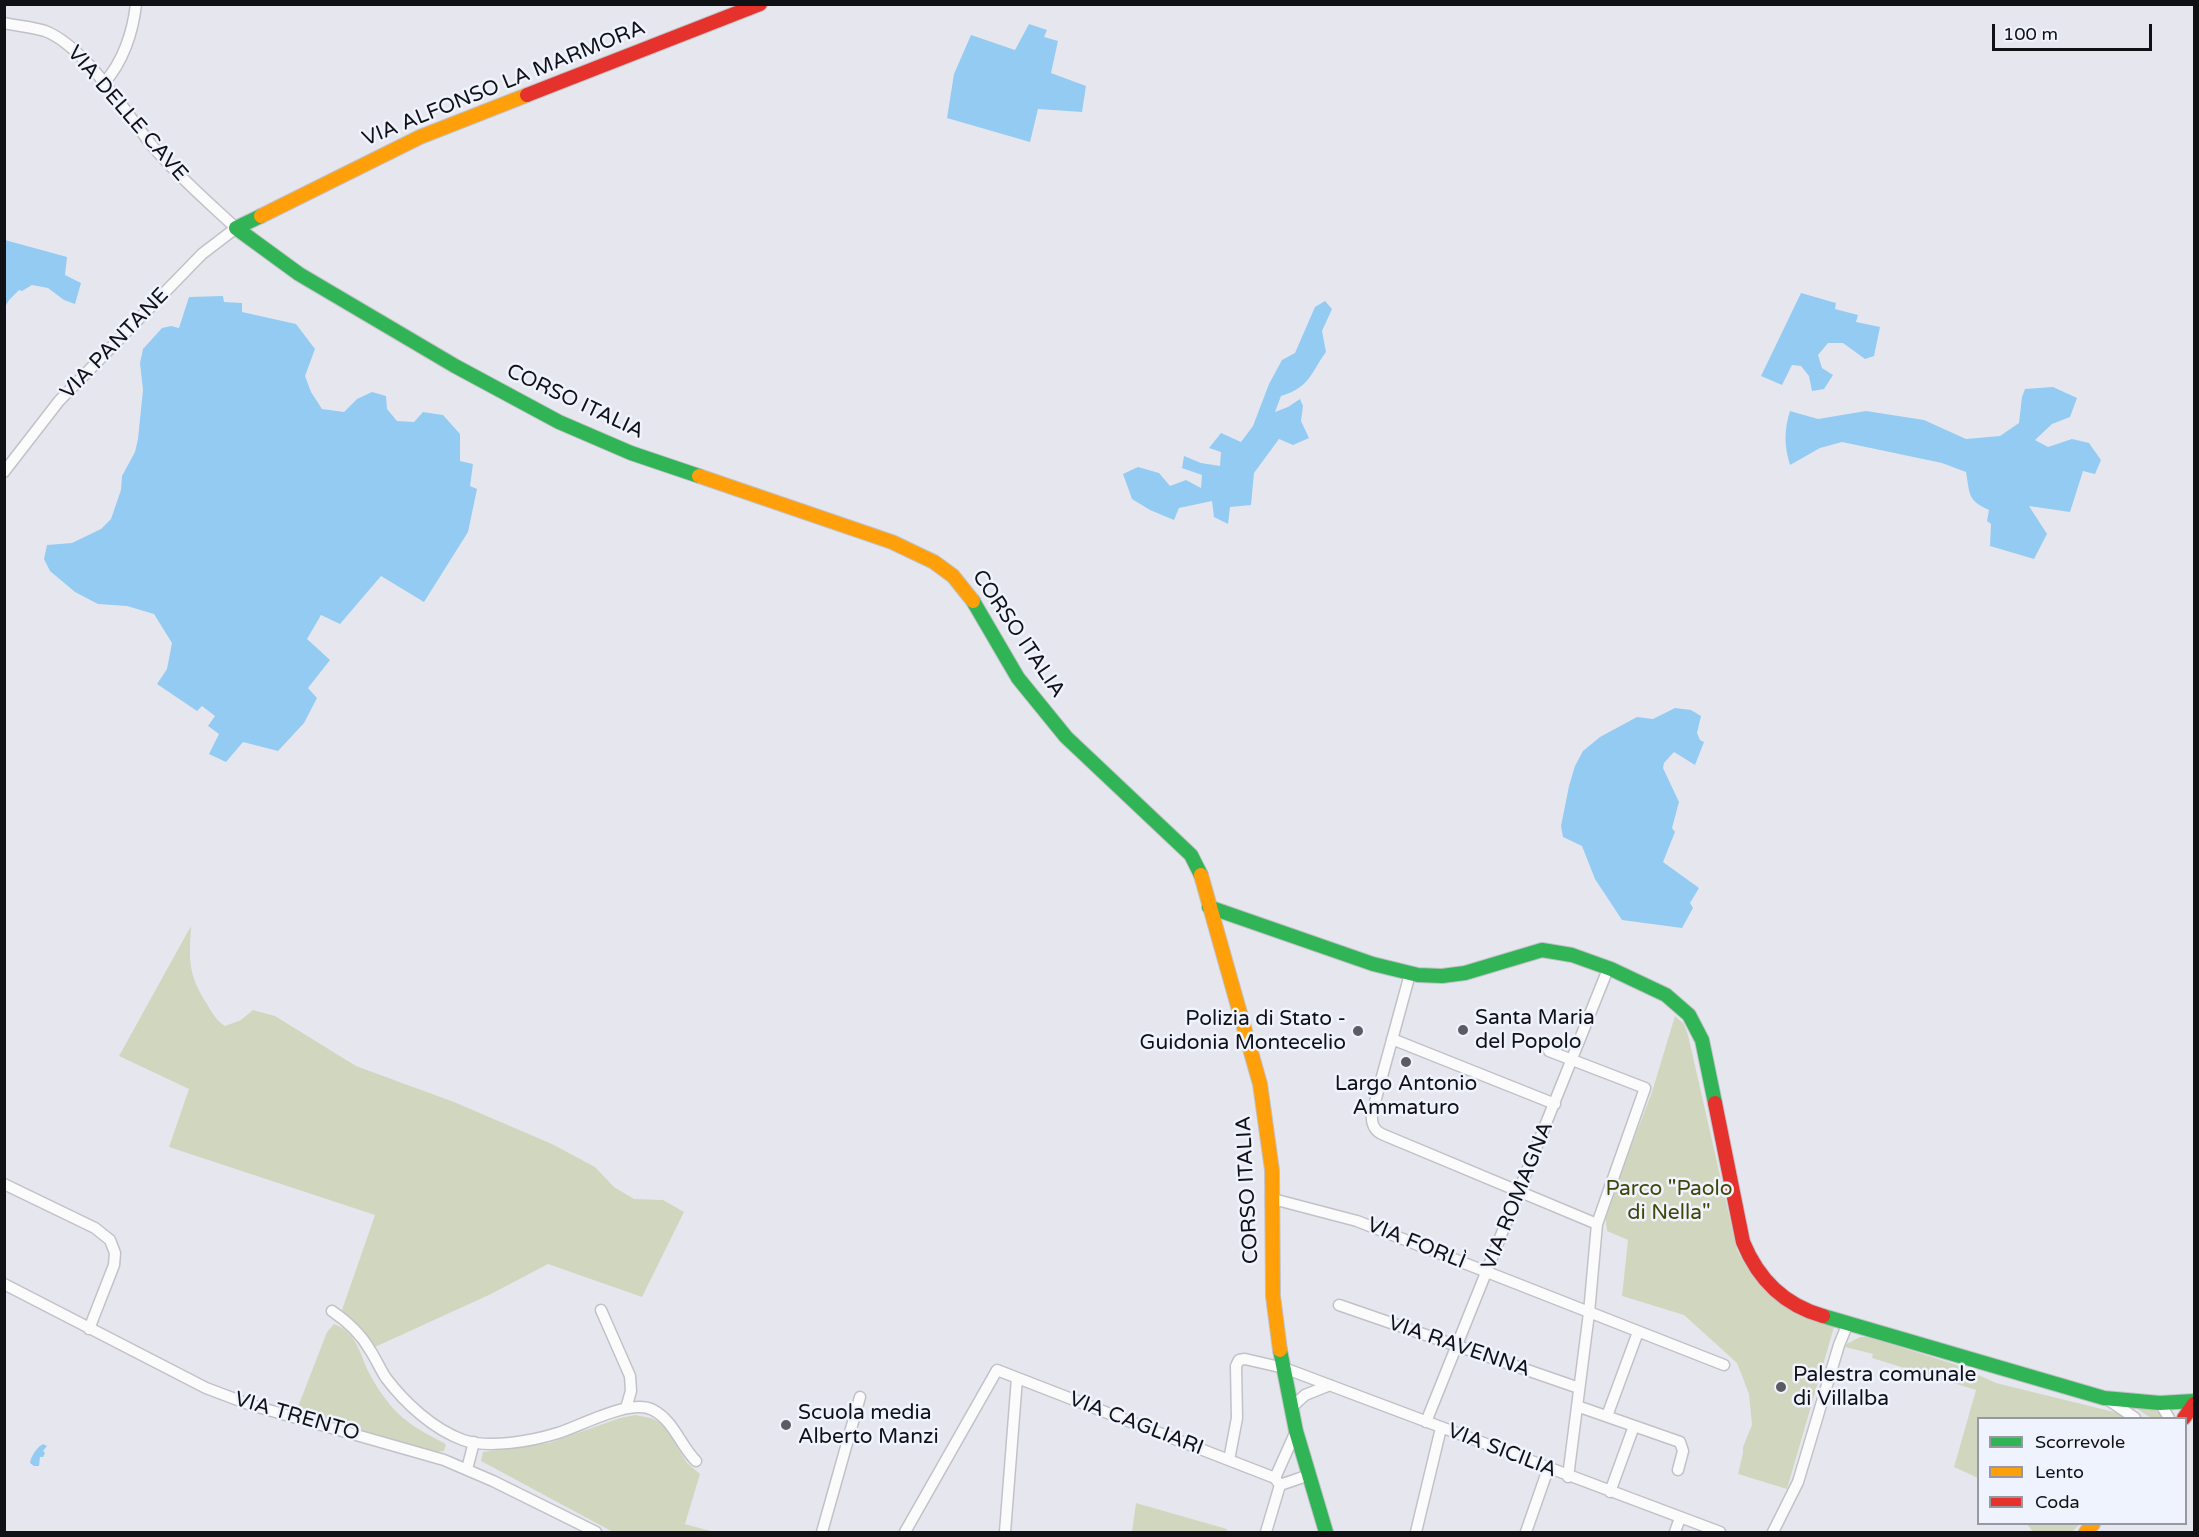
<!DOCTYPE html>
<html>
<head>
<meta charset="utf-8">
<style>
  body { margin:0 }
  #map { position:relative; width:2199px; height:1537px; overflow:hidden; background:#e6e7ee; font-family:"Varela Round",sans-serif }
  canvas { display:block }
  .frame { position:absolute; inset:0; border:6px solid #101115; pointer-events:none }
  .legend { position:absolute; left:1977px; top:1417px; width:210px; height:108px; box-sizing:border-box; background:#eff3fe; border:2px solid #9699a1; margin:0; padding:8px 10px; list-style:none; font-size:18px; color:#101115 }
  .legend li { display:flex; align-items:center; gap:12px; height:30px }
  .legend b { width:30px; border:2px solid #9699a1 }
  .scale { position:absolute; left:1992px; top:24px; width:160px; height:27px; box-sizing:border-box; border:3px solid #101115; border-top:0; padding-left:8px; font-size:18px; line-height:21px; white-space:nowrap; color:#101115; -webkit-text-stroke:4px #eff3fe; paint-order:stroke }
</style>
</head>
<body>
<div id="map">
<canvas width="2199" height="1537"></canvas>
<div class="frame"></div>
<ul class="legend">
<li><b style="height:8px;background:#30b455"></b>Scorrevole</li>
<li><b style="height:8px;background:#ff9f0a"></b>Lento</li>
<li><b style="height:8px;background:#e5322d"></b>Coda</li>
</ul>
<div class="scale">100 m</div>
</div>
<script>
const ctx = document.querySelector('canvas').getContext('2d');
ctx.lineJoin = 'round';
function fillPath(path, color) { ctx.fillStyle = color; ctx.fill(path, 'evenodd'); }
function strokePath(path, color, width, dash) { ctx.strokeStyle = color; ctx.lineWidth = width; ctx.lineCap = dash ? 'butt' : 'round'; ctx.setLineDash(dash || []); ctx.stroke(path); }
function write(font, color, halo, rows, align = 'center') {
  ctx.font = font + ' "Varela Round",sans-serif'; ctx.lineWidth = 5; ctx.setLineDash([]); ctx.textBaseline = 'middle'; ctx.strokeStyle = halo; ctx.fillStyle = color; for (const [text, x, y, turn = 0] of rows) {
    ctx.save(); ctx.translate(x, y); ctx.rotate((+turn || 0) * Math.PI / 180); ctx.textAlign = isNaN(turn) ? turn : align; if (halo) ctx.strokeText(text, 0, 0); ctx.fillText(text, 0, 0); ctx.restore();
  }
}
fillPath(new Path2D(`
  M191,926c-2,34 -3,49 16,78 5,9 10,17 18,22l16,-6 12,-10 22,6 81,50 98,36 98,42 43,23 19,20 20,12 29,1 21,12 -42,85 -94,-33 -57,30 -116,53 -33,-37 33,-95 -206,-68 20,-58 -70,-33z
  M1675,1016l9,8 4,11 49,215c24,46 48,63 97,77l-47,162 -49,-15 5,-21v-6l9,-22 -3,-31 -12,-31 -53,-48 -62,-19 6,-56 -21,-9 -2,-17 47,-122z
  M334,1324c22,8 25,27 34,47 6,12 14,24 23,35 14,17 34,27 53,37l2,2 -2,6 -8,1 -140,-40 31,-80z
  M1860,1337h8l86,27 42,19 118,29 14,6h-150v60l-24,-11 22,-77 -104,-32 1,-4 -28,-7 -2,7 -4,-1 4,-7z
  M2131,1405c12,2 27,3 33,13h-13z
  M635,1415l16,3 12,6 24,39 13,11 -15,50 29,8h-101l-132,-71 2,-9 66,-9 71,-25z
  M1136,1503l91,26 -1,3h-94z
  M2027,1524h53l-8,8h-39z`), '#d1d7be');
fillPath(new Path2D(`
  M1029,24l18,6 -3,7 14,4 -7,32 35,13 -4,26 -44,-3 -8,33 -83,-24 7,-44 17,-39 44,15z
  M5,240l62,17 -2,18 16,8 -6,21 -11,-4 -16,-12 -16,-3 -10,6 -3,-1 -10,10 -4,7z
  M1801,293l35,10 -1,6 23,6 -2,7 24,5 -6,29 -9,3 -22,-16h-15l-10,12 4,13 11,7 -9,14 -12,2 -3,-15 -8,-10 -9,-1 -10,20 -21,-9z
  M223,296l1,6 18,1v9l54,12 19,25 -10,27 6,16 11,17 22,3 13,-13 15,-7 14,4 1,13 10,12 17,1 9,-10 20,3 17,19v27l13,3 -3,22 7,3 -9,43 -44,70 -43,-26 -41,48 -19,-9 -14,24 23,21 -22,28 9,10 -13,25 -26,28 -35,-9 -17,20 -17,-8 10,-20 -11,-8 7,-10 -13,-10 -5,5 -40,-27 10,-15 5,-26 -18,-29 -27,-8 -29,-2 -23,-12 -25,-21 -6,-12 3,-14 25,-2 29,-14 10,-10 10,-29 1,-14 13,-24 3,-13 5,-49 -3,-27 3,-14 19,-21 9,-2 8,2 10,-31z
  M1325,301l7,8 -10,22 4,21c-16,22 -16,35 -45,44l-6,16 13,-5 12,-8 3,7 -2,15 8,17 -16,7 -14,-6 -25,34 -3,32 -21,2 -2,17 -14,-7 -2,-16 -33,7 -5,12 -24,-10 -18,-11 -9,-25 15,-7 21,6 11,13 16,-6 15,8 1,-13 -20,-7 2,-12 17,7 19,3 1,-14 -12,-4 12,-15 20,9 12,-16 16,-42 13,-24 13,-7 20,-46z
  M2053,387l24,11 -7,19 -18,7 -17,16 13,7 24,-8 17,4 12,17 -6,14 -12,-3 -13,41 -41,-6 18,28 -13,25 -44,-13 1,-22 -4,-3 2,-11c-22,-10 -19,-16 -23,-38l-24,-9 -100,-21 -22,6 -30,17c-6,-19 -6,-35 0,-54l28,8 48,-8 58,9 42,19 34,-3 19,-13 3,-26 3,-8z
  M1675,708l16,2 10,6 -4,17 3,7 4,2 -9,23 -21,-13 -10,11 -1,5 16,34 -7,26 3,4 -12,30 36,26 -9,15 3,5 -11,20 -60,-8 -27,-41 -13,-33 -19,-9 -2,-11 8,-40 6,-20 8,-15 17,-14 37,-20 16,2z
  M43,1444l4,2 -4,5 2,2 -2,4h-3l-1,9h-5l-4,-3c1,-7 7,-16 13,-19z`), '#94cbf3');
const street = new Path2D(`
  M4,23c13,3 29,4 41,8 40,15 82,84 109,117 25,29 54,54 82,80l-34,26 -143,147 -55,71
  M104,83c19,-21 29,-51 32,-79
  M1410,974l-38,139c-1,11 2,18 12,22l213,89
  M1392,1039l163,65
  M1549,1051l96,37 -48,136 -8,89 -21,164
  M4,1184l91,44 15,12 5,13 -1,12 -25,64
  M1273,1199l84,22 367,144
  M4,1284l202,104 45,17 193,55 49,21 103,51
  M1339,1305l240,83
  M601,1310l29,66 1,15 -5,17
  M332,1311c16,11 29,23 38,39 6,9 10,19 16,28 19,25 47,51 77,62 26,9 69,1 95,-7 23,-7 72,-35 95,-23 21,11 27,35 43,51
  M2107,1399l28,19
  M2160,1403l9,15
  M1577,1406l103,36 3,9 -5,19
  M1292,1407l13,-12 25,-10
  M1607,1416l31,-84
  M1426,1422l182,-453
  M1229,1460l8,-42 -1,-52 3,-6 6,-1 39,9 436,164
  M467,1469l7,-27
  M1280,1485l29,-10
  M1610,1492l24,-66
  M822,1532l38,-135
  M905,1532l92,-162 278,108
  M1005,1532l12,-154
  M1266,1532l14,-47 -5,-7 21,-47
  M1416,1532l25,-104
  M1526,1532l22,-63
  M1675,1532l5,-14
  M1773,1532l25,-50 41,-137 9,-22`);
const fast = new Path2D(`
  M261,216l-25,12 63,46 156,92 104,56 72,31 68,23
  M973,601l45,77 48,59 125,118 10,20
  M1209,907l164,57 45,11 24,1 23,-3 77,-23 30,5 39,14 55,26 23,20 13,25 13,63
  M1823,1316l281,82 56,5 34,-2
  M1280,1350l16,81 30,101`);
const slow = new Path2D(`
  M261,216l159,-79 107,-42
  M699,476l193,66 42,20 19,14 20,25
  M1201,875l59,209 12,86 1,126 7,54
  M2086,1532l7,-8`);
const jam = new Path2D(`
  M527,95l233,-91
  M1715,1103l28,139c15,37 41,63 80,74
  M2184,1418l10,-14`);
strokePath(street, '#c1c2c8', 13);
strokePath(fast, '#c1c2c8', 16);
strokePath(slow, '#c1c2c8', 16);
strokePath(jam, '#c1c2c8', 16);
strokePath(street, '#fbfbfc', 10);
strokePath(fast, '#30b455', 14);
strokePath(slow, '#ff9f0a', 14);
strokePath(jam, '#e5322d', 14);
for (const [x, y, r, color] of [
  [1463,1030,6,"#5b5c61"],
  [1358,1031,6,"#5b5c61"],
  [1406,1062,6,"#5b5c61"],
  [1781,1387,6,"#5b5c61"],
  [786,1425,6,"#5b5c61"]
]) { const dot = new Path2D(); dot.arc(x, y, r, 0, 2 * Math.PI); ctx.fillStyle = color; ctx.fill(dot); strokePath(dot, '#eff3fe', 2); }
write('21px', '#101115', '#eff3fe', [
  ["VIA ALFONSO LA MARMORA",504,84,-22],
  ["VIA DELLE CAVE",127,114,49],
  ["VIA PANTANE",115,344,-46],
  ["CORSO ITALIA",575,402,25],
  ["CORSO ITALIA",1018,634,56],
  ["CORSO ITALIA",1248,1190,-93],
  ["VIA ROMAGNA",1518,1196,-68],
  ["VIA FORLÌ",1416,1244,22],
  ["VIA RAVENNA",1459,1347,19],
  ["VIA TRENTO",297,1417,16],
  ["VIA CAGLIARI",1136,1424,21],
  ["VIA SICILIA",1502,1451,21]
]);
write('21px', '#101115', '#eff3fe', [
  ["Santa Maria",1475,1018],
  ["del Popolo",1475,1042],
  ["Polizia di Stato -",1346,1019,"right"],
  ["Guidonia Montecelio",1346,1043,"right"],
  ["Largo Antonio",1406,1084,"center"],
  ["Ammaturo",1406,1108,"center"],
  ["Palestra comunale",1793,1375],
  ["di Villalba",1793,1399],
  ["Scuola media",798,1413],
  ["Alberto Manzi",798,1437]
], 'left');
write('21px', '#3e4706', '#eff3fe', [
  ["Parco \"Paolo",1669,1189],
  ["di Nella\"",1669,1213]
]);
</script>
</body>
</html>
